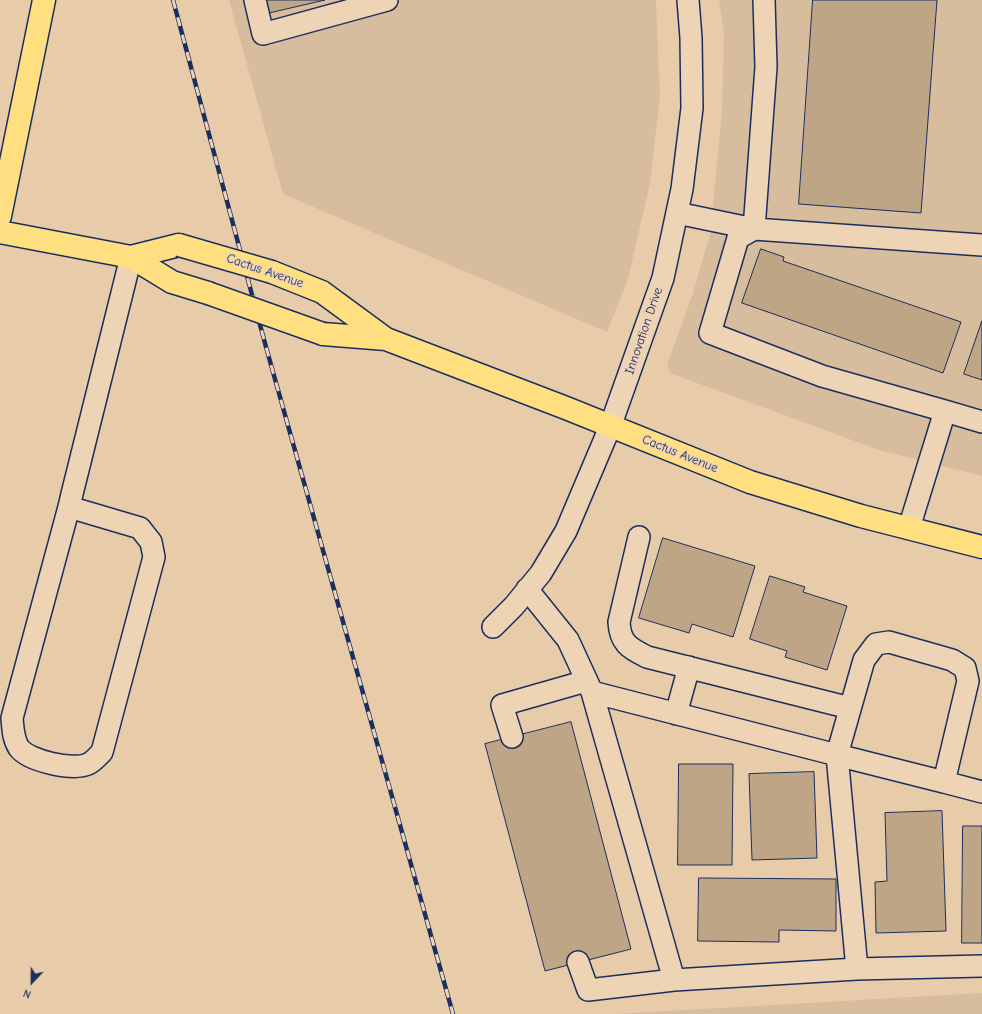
<!DOCTYPE html>
<html>
<head>
<meta charset="utf-8">
<style>
  body { margin:0 }
  #map { position:relative; width:982px; height:1014px; overflow:hidden; background:#e8cba9; font-family:"Comic Neue",sans-serif }
  canvas { display:block }
  .north { position:absolute; left:12px; top:962px; width:40px; height:40px; -webkit-text-stroke:3px #eed3b5; paint-order:stroke; rotate:202deg; font-size:11px; font-weight:700; line-height:16px; text-align:center; color:#1b2f5e }
  .north::after { content:''; display:block; margin:auto; width:14px; height:18px; background:#1b2f5e; clip-path:polygon(50% 0,100% 100%,50% 72%,0 100%) }
</style>
</head>
<body>
<div id="map">
<canvas width="982" height="1014"></canvas>
<div class="north">N</div>
</div>
<script>
const ctx = document.querySelector('canvas').getContext('2d');
ctx.lineJoin = 'round';
function fillPath(path, color) { ctx.fillStyle = color; ctx.fill(path, 'evenodd'); }
function strokePath(path, color, width, dash) { ctx.strokeStyle = color; ctx.lineWidth = width; ctx.lineCap = dash ? 'butt' : 'round'; ctx.setLineDash(dash || []); ctx.stroke(path); }
function write(font, color, halo, rows, align = 'center') {
  ctx.font = font + ' "Comic Neue",sans-serif'; ctx.lineWidth = 3; ctx.setLineDash([]); ctx.textBaseline = 'middle'; ctx.strokeStyle = halo; ctx.fillStyle = color; for (const [text, x, y, turn = 0] of rows) {
    ctx.save(); ctx.translate(x, y); ctx.rotate((+turn || 0) * Math.PI / 180); ctx.textAlign = isNaN(turn) ? turn : align; if (halo) ctx.strokeText(text, 0, 0); ctx.fillText(text, 0, 0); ctx.restore();
  }
}
fillPath(new Path2D(`
  M229,0h427l4,97 -10,86 -22,96 -21,53 -324,-138z
  M719,0h263v476l-103,-26 -209,-77 -3,-8 25,-69 18,-61 12,-124 2,-78z
  M982,993v21h-366z`), '#d7bd9d');
const building = new Path2D(`
  M266,0h59l-56,13z
  M813,0h124l-16,213 -122,-9z
  M761,249l23,8 -1,4 178,61 -18,51 -201,-70z
  M982,321v59l-18,-6z
  M663,538l92,28 -22,71 -41,-13 -3,9 -50,-15z
  M770,576l35,11 -2,5 44,14 -20,64 -42,-13 2,-6 -37,-12z
  M571,722l60,227 -86,22 -60,-227z
  M679,764h54l-1,101h-54z
  M814,772l3,86 -65,2 -3,-86z
  M942,811l4,120 -70,2 -1,-51 12,-1 -2,-68z
  M963,826h19v117h-20z
  M699,878l137,1v52l-57,-1v12l-81,-1z`);
fillPath(building, '#bea586');
strokePath(building, '#1b2f5e', 1);
const minor = new Path2D(`
  M255,0l8,34 124,-34
  M677,213l77,16 12,-162 -2,-67
  M945,411l-123,-35 -112,-43 28,-95 16,-9 228,16
  M69,507l71,21 11,14 3,15 -52,195c-4,4 -9,10 -14,12 -15,7 -59,-3 -69,-16 -6,-9 -6,-19 -7,-30l57,-211 3,-13 59,-237
  M909,528l36,-117 37,11
  M639,537l-20,85c1,21 10,26 28,35l203,51
  M527,589l41,51 24,52 82,288 183,-11 125,-3
  M493,627l21,-21 27,-33 25,-42 44,-104 53,-149 19,-89 10,-81 -1,-70 -3,-38
  M592,692l245,63 27,-95 12,-16 13,-2 63,18 13,8 3,13 -24,101 38,10
  M676,714l13,-47
  M512,737l-10,-32 84,-24
  M578,962l10,28 86,-10
  M857,969l-20,-214 107,27`);
const major = new Path2D(`
  M0,232l131,25 41,25 36,11
  M131,257l48,-12
  M272,272l50,20 64,47 180,69 184,74 111,34 121,31
  M323,334l63,5`);
const highway = new Path2D(`
  M0,216l44,-216`);
strokePath(minor, '#1b2f5e', 24);
strokePath(major, '#1b2f5e', 25);
strokePath(highway, '#1b2f5e', 25);
strokePath(minor, '#eed3b5', 21);
strokePath(major, '#ffdf80', 22);
strokePath(highway, '#ffdf80', 22);
const rail = new Path2D(`
  M173,0l93,347 187,667`);
strokePath(rail, '#1b2f5e', 4.5);
strokePath(rail, '#eed3b5', 3, [9]);
const majorBridge = new Path2D(`
  M179,245l93,27
  M208,293l115,41`);
strokePath(majorBridge, '#1b2f5e', 25, []);
strokePath(majorBridge, '#ffdf80', 22);
write('13px', '#1b2f5e', '#eed3b5', [
  ["Cactus Avenue",265,271,19],
  ["Innovation Drive",644,331,-71],
  ["Cactus Avenue",680,454,22]
]);
</script>
</body>
</html>
